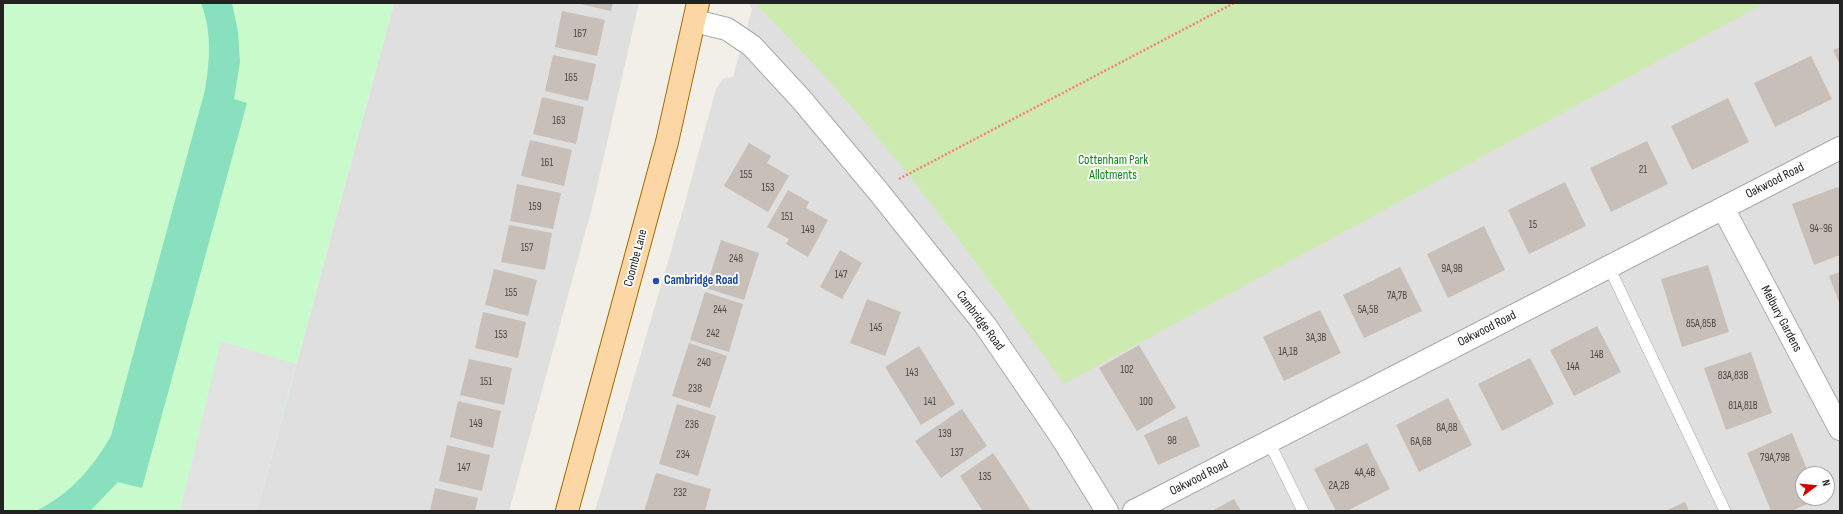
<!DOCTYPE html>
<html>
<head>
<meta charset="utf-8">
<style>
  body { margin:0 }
  #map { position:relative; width:1843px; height:514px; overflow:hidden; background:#f2efe9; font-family:"Sofia Sans Condensed",sans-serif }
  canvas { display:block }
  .frame { position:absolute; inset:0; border:4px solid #222; pointer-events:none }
  .north { position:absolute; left:1795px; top:466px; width:40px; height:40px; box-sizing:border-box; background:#fff; border:1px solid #a7a7a7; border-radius:50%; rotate:74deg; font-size:11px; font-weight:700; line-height:16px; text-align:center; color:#222 }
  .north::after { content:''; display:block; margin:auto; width:14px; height:18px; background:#d40000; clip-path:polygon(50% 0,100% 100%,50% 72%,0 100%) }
</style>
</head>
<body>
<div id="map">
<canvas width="1843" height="514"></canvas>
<div class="frame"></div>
<div class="north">N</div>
</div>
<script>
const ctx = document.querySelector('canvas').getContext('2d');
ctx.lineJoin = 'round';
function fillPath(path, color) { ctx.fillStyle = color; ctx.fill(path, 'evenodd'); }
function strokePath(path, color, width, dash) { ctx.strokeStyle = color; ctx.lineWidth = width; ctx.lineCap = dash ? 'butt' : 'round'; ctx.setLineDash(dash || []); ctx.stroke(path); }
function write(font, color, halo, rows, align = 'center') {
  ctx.font = font + ' "Sofia Sans Condensed",sans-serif'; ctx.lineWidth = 3.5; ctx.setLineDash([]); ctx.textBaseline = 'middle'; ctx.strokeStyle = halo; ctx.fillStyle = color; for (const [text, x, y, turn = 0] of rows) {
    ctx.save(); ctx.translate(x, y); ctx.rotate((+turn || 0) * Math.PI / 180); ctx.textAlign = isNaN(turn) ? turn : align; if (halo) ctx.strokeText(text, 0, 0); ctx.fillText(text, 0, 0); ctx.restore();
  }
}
fillPath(new Path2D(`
  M394,3h245l-46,201 -84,307h-252z
  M748,3h1092v508h-1245l86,-294 35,-128 7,-10 10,-2 19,-68zM1803,474h24v24h-24z`), '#e0dfdf');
fillPath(new Path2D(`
  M755,3h1010l-701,381c-77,-108 -155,-215 -244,-313 -21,-23 -43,-45 -65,-68z`), '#cdebb0');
fillPath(new Path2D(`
  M3,3h391l-137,508h-254z`), '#c8facc');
fillPath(new Path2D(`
  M201,3h31l6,29 2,30 -6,37 13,4 -105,385 -24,-6 -28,29h-54c34,-17 56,-42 75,-75l94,-346c5,-29 7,-59 -4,-87z`), '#88e0be');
fillPath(new Path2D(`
  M221,341l75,23 -39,147h-77z`), '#e2e2e2');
fillPath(new Path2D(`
  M576,3h37l-2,8z
  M562,11l43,9 -8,36 -42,-9z
  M1840,47v18l-7,-15z
  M553,55l43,9 -8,37 -43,-10z
  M1811,56l21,43 -57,28 -21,-44z
  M542,97l42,10 -8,37 -43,-10z
  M1728,98l21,44 -57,28 -21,-44z
  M530,140l42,10 -8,36 -43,-10z
  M1647,141l21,43 -57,28 -21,-44z
  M749,143l22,13 -4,7 22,13 -21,36 -44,-26z
  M1565,182l21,44 -57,28 -21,-44z
  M517,184l44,9 -8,36 -43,-8z
  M1838,187l2,5v63l-26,10 -22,-61z
  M788,190l21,12 -3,6 22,12 -20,37 -22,-13 3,-5 -22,-12z
  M509,225l43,8 -7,37 -44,-8z
  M1484,226l21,44 -57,28 -21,-44z
  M721,240l38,13 -15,47 -38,-12z
  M840,250l22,13 -20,36 -22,-12z
  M1708,265l21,67 -47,15 -21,-68z
  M1400,267l22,44 -58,27 -21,-43z
  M494,269l43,11 -9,36 -43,-11z
  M1840,272v33l-11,-29z
  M705,292l38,12 -14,48 -39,-12z
  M867,299l34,13 -16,44 -35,-13z
  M1320,310l21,43 -57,28 -21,-44z
  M483,312l43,10 -8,36 -43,-10z
  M1597,326l24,46 -47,24 -24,-46z
  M689,343l38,13 -17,52 -38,-12z
  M1139,345l37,63 -39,23 -38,-63z
  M919,346l36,58 -34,21 -36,-58z
  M1751,352l21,61 -46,17 -22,-62z
  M1530,358l24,46 -52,27 -24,-47z
  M469,359l43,9 -8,37 -44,-10z
  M1448,398l24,47 -53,27 -23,-47z
  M458,401l43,10 -8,37 -43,-11z
  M677,404l39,12 -18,60 -39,-12z
  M962,409l25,37 -46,32 -26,-37z
  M1187,416l13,30 -42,19 -14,-30z
  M1792,433l17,41h-6v24h19l-31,13h-20l-24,-58z
  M1367,443l23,46 -43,22h-11l-22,-42z
  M447,445l43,10 -8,36 -43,-10z
  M993,453l17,25 21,33h-48l-7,-10 -16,-25z
  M656,473l55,16 -6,22h-61z
  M435,488l43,10 -3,13h-45z
  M1234,499l7,12h-29z
  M1685,502l4,9h-24z`), '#c7bfb8');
const lane = new Path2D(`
  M1609,267l116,244
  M1269,442l34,69`);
const street = new Path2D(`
  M695,21l32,8 25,17 49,53 77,92 107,134 77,113 45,73
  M1723,208l117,221
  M1134,511l706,-363`);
const primary = new Path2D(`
  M567,511l100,-369 31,-139`);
strokePath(lane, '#a9a9a9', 12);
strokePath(street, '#a9a9a9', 24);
strokePath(primary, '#a06b00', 24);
strokePath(new Path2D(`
  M899,179l335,-176`), '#fa8072', 2.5, [2, 2]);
strokePath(lane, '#fff', 11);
strokePath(street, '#fff', 22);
strokePath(primary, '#fcd6a4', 22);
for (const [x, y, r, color] of [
  [656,281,4,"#1a4fb4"]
]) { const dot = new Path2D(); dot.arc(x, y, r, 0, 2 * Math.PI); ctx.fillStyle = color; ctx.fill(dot); strokePath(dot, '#fff', 1.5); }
write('11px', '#4b4948', null, [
  ["167",580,34],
  ["165",571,78],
  ["163",559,121],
  ["161",547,163],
  ["21",1643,170],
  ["155",746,175],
  ["153",768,188],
  ["159",535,207],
  ["151",787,217],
  ["15",1533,225],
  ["94-96",1821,229],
  ["149",808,230],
  ["157",527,248],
  ["248",736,259],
  ["9A,9B",1452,269],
  ["147",841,275],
  ["155",511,293],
  ["7A,7B",1397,296],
  ["244",720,310],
  ["5A,5B",1368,310],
  ["85A,85B",1701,324],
  ["145",876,328],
  ["242",713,334],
  ["153",501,335],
  ["3A,3B",1316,338],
  ["1A,1B",1288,352],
  ["14B",1597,355],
  ["240",704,363],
  ["14A",1573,367],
  ["102",1127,370],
  ["143",912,373],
  ["83A,83B",1733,376],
  ["151",486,382],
  ["238",695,389],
  ["141",930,402],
  ["100",1146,402],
  ["81A,81B",1743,406],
  ["149",476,424],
  ["236",692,425],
  ["8A,8B",1447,428],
  ["139",945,434],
  ["98",1172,441],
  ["6A,6B",1421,442],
  ["137",957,453],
  ["234",683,455],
  ["79A,79B",1775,458],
  ["147",464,468],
  ["4A,4B",1365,473],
  ["135",985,477],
  ["2A,2B",1339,486],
  ["232",680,493]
]);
write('13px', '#0c8416', '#fff', [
  ["Cottenham Park",1113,161],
  ["Allotments",1113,176]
]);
write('13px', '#222', '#fff', [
  ["Oakwood Road",1775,181,-27],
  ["Coombe Lane",636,258,-75],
  ["Melbury Gardens",1781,319,62],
  ["Cambridge Road",980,321,53],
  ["Oakwood Road",1487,329,-27],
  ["Oakwood Road",1199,478,-27]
]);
write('bold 13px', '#164399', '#fff', [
  ["Cambridge Road",664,281]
], 'left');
</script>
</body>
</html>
